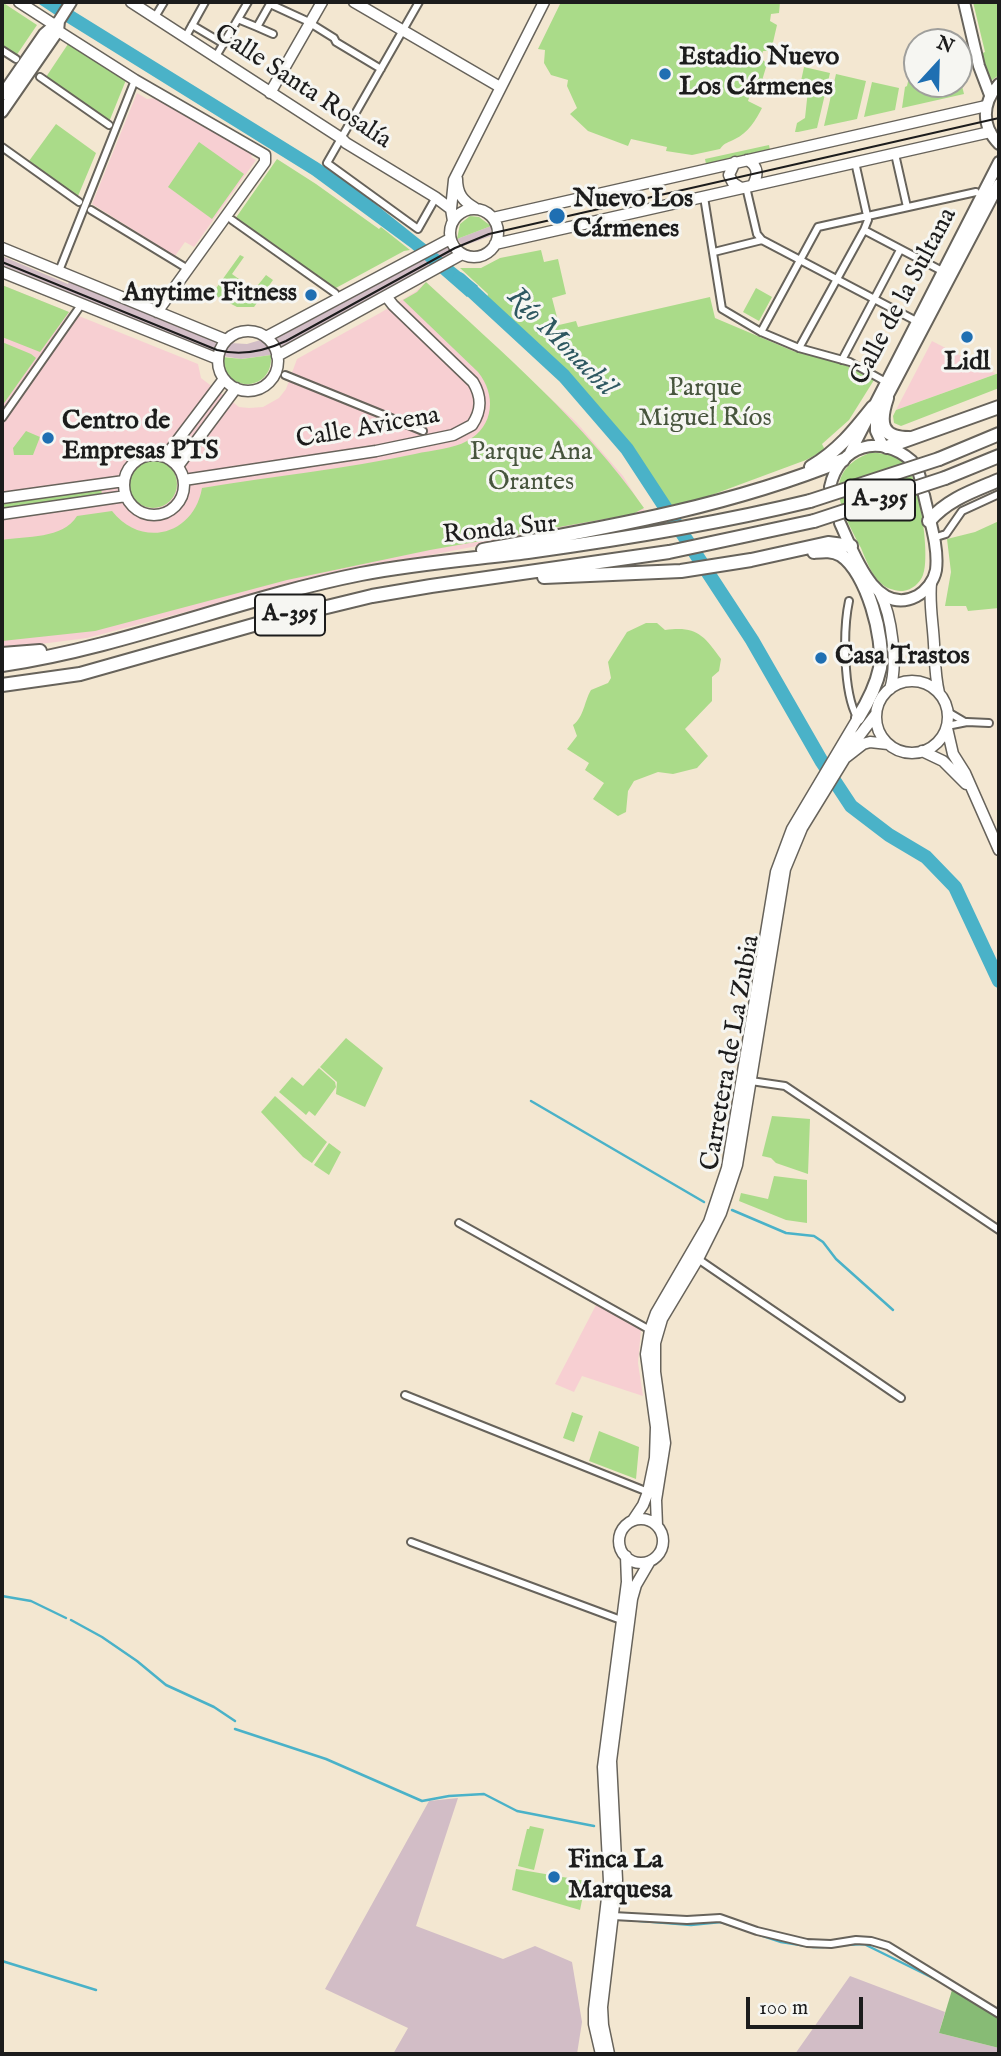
<!DOCTYPE html>
<html>
<head>
<meta charset="utf-8">
<style>
  body { margin:0 }
  #map { position:relative; width:1001px; height:2056px; overflow:hidden; background:#f3e7d1; font-family:"IM FELL English",serif }
  canvas { display:block }
  .frame { position:absolute; inset:0; border:4px solid #1c1c1c; pointer-events:none }
  .north { position:absolute; left:903px; top:28px; width:70px; height:70px; box-sizing:border-box; background:#f6f6f2; border:2px solid #9f9f9c; border-radius:50%; rotate:22deg; font-size:19px; font-weight:700; line-height:28px; text-align:center; color:#1c1c1c }
  .north::after { content:''; display:block; margin:auto; width:24px; height:32px; background:#1f6fb2; clip-path:polygon(50% 0,100% 100%,50% 72%,0 100%) }
  .scale { position:absolute; left:746px; top:1997px; width:117px; height:32px; box-sizing:border-box; border:4px solid #1c1c1c; border-top:0; padding-left:9px; font-size:21px; line-height:24px; white-space:nowrap; color:#1c1c1c; -webkit-text-stroke:5px #f6f6f2; paint-order:stroke }
</style>
</head>
<body>
<div id="map">
<canvas width="1001" height="2056"></canvas>
<div class="frame"></div>
<div class="north">N</div>
<div class="scale">100 m</div>
</div>
<script>
const ctx = document.querySelector('canvas').getContext('2d');
ctx.lineJoin = 'round';
function fillPath(path, color) { ctx.fillStyle = color; ctx.fill(path, 'evenodd'); }
function strokePath(path, color, width, dash) { ctx.strokeStyle = color; ctx.lineWidth = width; ctx.lineCap = dash ? 'butt' : 'round'; ctx.setLineDash(dash || []); ctx.stroke(path); }
function write(font, color, halo, rows, align = 'center') {
  ctx.font = font + ' "IM FELL English",serif'; ctx.lineWidth = 6; ctx.setLineDash([]); ctx.textBaseline = 'middle'; ctx.strokeStyle = halo; ctx.fillStyle = color; for (const [text, x, y, turn = 0] of rows) {
    ctx.save(); ctx.translate(x, y); ctx.rotate((+turn || 0) * Math.PI / 180); ctx.textAlign = isNaN(turn) ? turn : align; if (halo) ctx.strokeText(text, 0, 0); ctx.fillText(text, 0, 0); ctx.restore();
  }
}
fillPath(new Path2D(`
  M137,93l10,6 9,-1 93,53 4,3 -2,3 5,3 -62,87 -9,-5 -10,14 -83,-52z
  M426,282l150,140 47,54 23,37 -328,64 -231,61 -85,11v-364l196,79 3,14 38,29 10,1 14,-1 16,-9 7,-9 11,-30 83,-46 35,-21z
  M932,341l64,33 -100,36z
  M596,1305l45,24 -3,34 5,33 -61,-20 -8,16 -19,-8z`), '#f7cfd2');
fillPath(new Path2D(`
  M491,226v10l-28,10 -6,-7z
  M445,244l8,11 -171,95 -11,5 -30,4 -31,-5 -145,-60 1,-3 -64,-26v-9l66,28 2,-4 160,63 17,1 27,-8z
  M458,1798l-42,128 87,33 32,-13 37,16 10,60 -5,32h-184l15,-26 -83,-39 104,-188z
  M850,1976l95,36 -6,21 60,15v6h-204z`), '#d2bdc6');
fillPath(new Path2D(`
  M2,2l35,23 -21,31 -14,-10z
  M561,2h219l-1,11 -8,1 -1,7 7,4 -6,26h-8l-2,7 6,6 -7,23 -8,1 -4,13 14,7c-6,12 -14,25 -27,31 -7,4 -10,3 -15,10l-28,6 -26,-4 1,-4 -36,-8 -3,7 -40,-15 -18,-17 7,-6 -10,-22 1,-6 -17,-5 -7,-12 1,-13 -7,-1z
  M973,2h26v73l-7,5 -3,-1 -9,-25 5,-2z
  M68,44l58,36 -17,42 -63,-45z
  M917,50v34h42v-10l5,20 -62,14 3,-21 2,-1 8,-35z
  M804,67l26,6 -13,55 -19,4h-3l2,-9 8,-5 3,-28 -7,-9z
  M836,74l30,7 -9,38 -33,7z
  M872,82l27,6 -4,22 -31,7z
  M56,124l40,29 -18,43 -49,-35z
  M199,142l45,32 -32,45 -44,-32z
  M769,145l1,5 -64,14 -1,-5z
  M277,159l39,25 63,45 2,-2 29,23 -6,1 -70,38 -99,-70z
  M470,216l9,1 12,9 -34,13 3,-15z
  M541,250l3,12 14,-3 8,35 -14,4 7,27 17,-4 2,6 132,-30 5,21 78,33 50,13 31,16 -25,40 -27,24 3,6 -19,10 -108,40 -28,6 -40,-59 -36,-43 -107,-107 1,-3 -28,-26h21l19,-10z
  M240,255l4,2 -12,17 22,16 12,-15 7,5 -19,27h-17l-25,-13z
  M426,282c77,71 158,140 218,226l-11,6 -203,36 -143,30 -192,51 -93,10v-101c24,-4 61,-1 75,-24l35,-5c30,38 82,24 90,-23 71,-12 143,-19 213,-34 17,-4 38,-5 52,-13 28,-15 29,-47 11,-69l-75,-72 14,-8z
  M2,285l67,27 -29,40 -38,-15z
  M756,288l16,9 -13,24 -16,-9z
  M2,342l29,12 5,4 -34,48z
  M271,355c3,37 -47,40 -49,2l20,2z
  M999,373v15l-98,38 -7,-3 -1,-7 3,-6z
  M26,431l14,6 -7,18h-19l-1,-7z
  M872,452c10,2 22,2 31,9 16,12 28,96 20,114 -3,8 -11,15 -20,16 -6,0 -15,-2 -20,-6 -11,-8 -17,-25 -22,-37 -19,-37 -43,-76 11,-96z
  M129 484a24 24 0 1 1 48 0a24 24 0 1 1-48 0Z
  M101,487l1,9 -100,15v-9z
  M999,521v87l-31,3 -2,-5h-21l6,-34 -4,-33 28,-7z
  M646,623h11l8,7c31,-4 38,4 56,29l-2,12 -7,6v24l-27,28 23,27 -11,12 -24,6 -15,-2 -24,9 -6,10 -2,21 -8,4 -25,-17 11,-16 -19,-13 4,-7 -22,-14 10,-13 -4,-11c11,-8 11,-23 18,-35l17,-7 3,-5 -3,-16 19,-30z
  M346,1038l37,30 -18,39 -29,-13 1,-12 -17,-15z
  M319,1068l16,14 1,5 -21,29 -6,-5 -3,4 -27,-23 13,-15 11,9z
  M275,1096l52,46 -15,21 -9,-6 -42,-45z
  M772,1116l38,3 -2,55 -32,-11 -5,-5 -9,-2z
  M329,1143l12,9 -12,23 -15,-10z
  M774,1176l33,4v43l-21,-3 -47,-19 2,-8 27,6z
  M572,1412l11,4 -9,26 -11,-4z
  M599,1431l40,16 -3,32 -47,-18z
  M530,1826l14,3 -10,41 -16,-4 9,-37h2z
  M516,1869l70,12 -6,29 -68,-20z`), '#aadb89');
fillPath(new Path2D(`
  M952,1990l47,27v31l-60,-15z`), '#87bb75');
fillPath(new Path2D(`
  M36,2h23l260,161 39,27 120,96 -11,11 -56,-49 -99,-73 -243,-151z`), '#4ab2c8');
strokePath(new Path2D(`
  M531,1101l173,101
  M732,1210l54,23 28,3 9,6 13,17 57,51
  M2,1596l29,5 35,17
  M71,1620l31,17 35,24 29,24 48,22 21,14
  M235,1729l91,30 96,42 27,-5 35,-2 33,17 77,15
  M628,1920l63,5 30,-3 60,20 32,5h11
  M845,1945l19,-1 77,38
  M2,1961l94,29`), '#4ab2c8', 2.5);
strokePath(new Path2D(`
  M459,279l105,97 63,73 125,191 70,122 29,44 38,29 37,22 29,30 44,94`), '#4ab2c8', 14);
const street = new Path2D(`
  M419,2l-92,161 91,66 17,-30
  M155,17l9,-15
  M240,20l17,7 13,-23 37,17
  M310,23l24,15 2,4 45,27
  M192,25l32,19
  M257,27l16,7
  M185,38l20,-36
  M2,50l14,9
  M215,58l33,-56
  M40,77l69,48
  M2,147l77,55
  M895,154l12,53
  M855,162l13,58 -4,10 80,42
  M746,187l11,47 5,6 156,82
  M704,197l18,112 39,23 38,16 51,14 36,20
  M91,210l92,56
  M232,220l103,73
  M714,252l48,-12
  M59,271l76,-191
  M761,332l57,-105 158,-35
  M799,348l65,-118
  M842,360l58,-110
  M285,375l138,56
  M2,418l79,-113
  M933,538l13,-4 16,-23 37,-17
  M849,601c-6,28 -6,91 8,116
  M948,712l17,10
  M947,726l20,-4 22,1
  M751,1081l34,5 214,144
  M459,1223l191,107
  M698,1259l203,139
  M405,1395l243,97
  M411,1542l210,78
  M613,1916l74,4 33,-2 37,13 50,12 24,1 25,-4 15,1 17,5 111,68`);
const secondary = new Path2D(`
  M19,2l34,22
  M131,2l210,136 5,5 89,54 16,12
  M354,2l146,85
  M58,31l77,49 130,75v7l-108,150
  M270,93l52,-91
  M747,160c12,6 11,15 6,25
  M735,162l-6,13 4,8 8,5
  M457,179c0,15 6,22 18,29
  M450 233a24 24 0 1 1 48 0a24 24 0 1 1-48 0Z
  M493,218l493,-112
  M453,221l-2,-12 3,-29 90,-178
  M495,244l495,-112
  M2,248l224,92
  M2,272l216,87
  M218 361a30 30 0 1 1 60 0a30 30 0 1 1-60 0Z
  M266,337l184,-98
  M277,356l185,-102
  M124 485a30 30 0 1 1 60 0a30 30 0 1 1-60 0Z
  M165,457l59,-78
  M178,466l58,-78
  M184,480l192,-29 77,-16 19,-10c10,-15 10,-28 1,-43l-80,-77 -7,-9
  M2,498l122,-17
  M2,514l124,-18
  M931,583c-2,21 2,40 3,61 1,17 1,32 5,49
  M880,593c12,23 18,72 10,96
  M876 717a36 36 0 1 1 72 0a36 36 0 1 1-72 0Z
  M947,728l6,26 12,19 34,77
  M922,751l21,10 23,23
  M842,752l18,-17 16,-21
  M619 1541a22 22 0 1 1 44 0a22 22 0 1 1-44 0Z
  M633,1520l10,-15 5,-13 7,-34 1,-31 -10,-73 4,-24 6,-17 53,-91 18,-54 49,-296 16,-43 66,-111
  M657,1526l-1,-26 9,-57 -10,-71v-29l7,-24 36,-60 23,-46 16,-48 48,-296 17,-41 43,-70 18,-14 7,-2 18,2
  M601,2054l-7,-30v-15l15,-128 -6,-114 24,-185 -1,-26
  M609,2054l-6,-29 -1,-18 15,-127 -6,-119 21,-162 4,-14 14,-24`);
const primary = new Path2D(`
  M964,2l15,64 11,29
  M999,84c-17,19 -18,42 0,60
  M2,95l42,-61 15,-13
  M2,112l56,-81 1,-10 12,-19
  M883,446l-7,-15v-13l123,-234
  M850,453l149,-291
  M919,474l2,7
  M830,487c9,-42 50,-54 82,-26
  M840,523c13,28 35,95 77,73 9,-5 17,-15 19,-26 3,-24 -7,-51 -12,-75`);
const highway = new Path2D(`
  M887,398c-8,24 -7,40 22,40
  M887,447l112,-40
  M939,459l60,-25
  M811,467c27,-16 43,-36 62,-60
  M945,478l54,-22
  M929,521c19,-22 44,-30 70,-41
  M483,550c121,-22 245,-43 360,-90
  M814,552c10,-1 18,-2 27,3 26,17 44,84 39,113 -4,19 -12,34 -22,50
  M544,577l137,-6 70,-11 77,-17 23,3
  M2,654l38,-3
  M2,665c122,-18 238,-67 359,-91 56,-11 111,-15 167,-22 95,-13 188,-28 282,-51
  M2,685l78,-11 177,-50 115,-28 59,-10 238,-34 145,-31`);
strokePath(street, '#67635b', 10);
strokePath(secondary, '#67635b', 13);
strokePath(primary, '#67635b', 14);
strokePath(highway, '#67635b', 16);
strokePath(street, '#fff', 6);
strokePath(secondary, '#fff', 10);
strokePath(primary, '#fff', 10);
strokePath(highway, '#fff', 12);
strokePath(new Path2D(`
  M2,262l215,88c24,6 46,2 69,-9l169,-93 34,-14 510,-116`), '#1c1c1c', 2);
const highwayBridge = new Path2D(`
  M810,501l129,-42
  M814,521l131,-43`);
strokePath(highwayBridge, '#67635b', 16, []);
strokePath(highwayBridge, '#fff', 12);
for (const [x, y, r, color] of [
  [665,74,7,"#1f6fb2"],
  [557,216,9,"#1f6fb2"],
  [311,295,7,"#1f6fb2"],
  [967,337,7,"#1f6fb2"],
  [48,438,7,"#1f6fb2"],
  [821,658,7,"#1f6fb2"],
  [554,1877,7,"#1f6fb2"]
]) { const dot = new Path2D(); dot.arc(x, y, r, 0, 2 * Math.PI); ctx.fillStyle = color; ctx.fill(dot); strokePath(dot, '#f6f6f2', 2.5); }
for (const [x, y, w] of [
  [880,500,70],
  [290,615,70]
]) { const box = new Path2D(); box.roundRect(x - w / 2, y - 20.5, w, 41, 5); ctx.fillStyle = '#f6f6f2'; ctx.fill(box); strokePath(box, '#1c1c1c', 2); }
write('bold 24px', '#1c1c1c', null, [
  ["A-395",880,500],
  ["A-395",290,615]
]);
write('bold 26px', '#1c1c1c', '#f6f6f2', [
  ["Estadio Nuevo",679,59],
  ["Los Cármenes",679,89],
  ["Nuevo Los",573,201],
  ["Cármenes",573,231],
  ["Anytime Fitness",297,295,"right"],
  ["Lidl",967,364,"center"],
  ["Centro de",62,423],
  ["Empresas PTS",62,453],
  ["Casa Trastos",835,658],
  ["Finca La",568,1862],
  ["Marquesa",568,1892]
], 'left');
write('26px', '#1c1c1c', '#f6f6f2', [
  ["Calle Santa Rosalía",302,88,33],
  ["Calle de la Sultana",905,297,-62],
  ["Calle Avicena",368,429,-10],
  ["Ronda Sur",500,531,-6],
  ["Carretera de La Zubia",732,1053,-80]
]);
write('26px', '#47553d', '#f6f6f2', [
  ["Parque",705,390],
  ["Miguel Ríos",705,420],
  ["Parque Ana",531,454],
  ["Orantes",531,484]
]);
write('italic 28px', '#2e5861', '#f6f6f2', [
  ["Río Monachil",560,343,45]
]);
</script>
</body>
</html>
